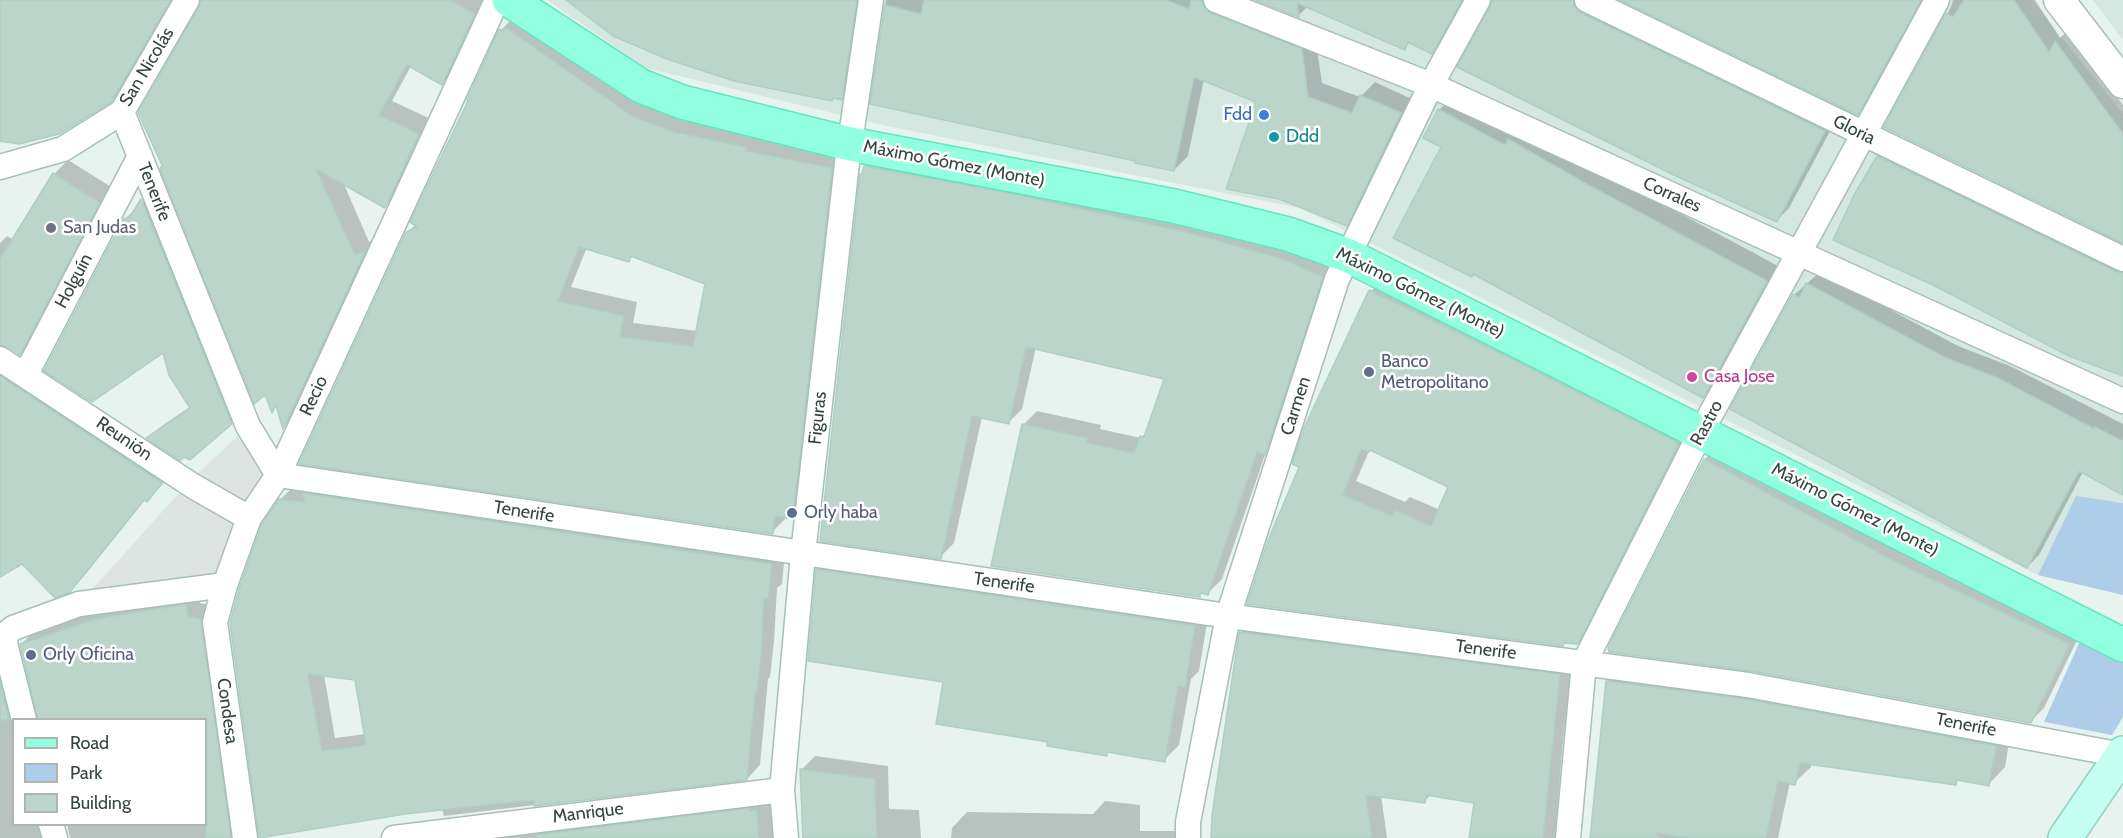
<!DOCTYPE html>
<html>
<head>
<meta charset="utf-8">
<style>
  body { margin:0 }
  #map { position:relative; width:2123px; height:838px; overflow:hidden; background:#e6f3ef; font-family:Cabin,sans-serif }
  canvas { display:block }
  .legend { position:absolute; left:12px; top:718px; width:195px; height:108px; box-sizing:border-box; background:#fff; border:2px solid #aeb5b3; margin:0; padding:8px 10px; list-style:none; font-size:18px; color:#354640 }
  .legend li { display:flex; align-items:center; gap:12px; height:30px }
  .legend b { width:30px; border:2px solid #aeb5b3 }
</style>
</head>
<body>
<div id="map">
<canvas width="2123" height="838"></canvas>
<ul class="legend">
<li><b style="height:8px;background:#93ffe1"></b>Road</li>
<li><b style="height:16px;background:#adcde9"></b>Park</li>
<li><b style="height:16px;background:#bbd5cb"></b>Building</li>
</ul>
</div>
<script>
const ctx = document.querySelector('canvas').getContext('2d');
ctx.lineJoin = 'round';
function fillPath(path, color) { ctx.fillStyle = color; ctx.fill(path, 'evenodd'); }
function strokePath(path, color, width, dash) { ctx.strokeStyle = color; ctx.lineWidth = width; ctx.lineCap = dash ? 'butt' : 'round'; ctx.setLineDash(dash || []); ctx.stroke(path); }
function write(font, color, halo, rows, align = 'center') {
  ctx.font = font + ' Cabin,sans-serif'; ctx.lineWidth = 5; ctx.setLineDash([]); ctx.textBaseline = 'middle'; ctx.strokeStyle = halo; ctx.fillStyle = color; for (const [text, x, y, turn = 0] of rows) {
    ctx.save(); ctx.translate(x, y); ctx.rotate((+turn || 0) * Math.PI / 180); ctx.textAlign = isNaN(turn) ? turn : align; if (halo) ctx.strokeText(text, 0, 0); ctx.fillText(text, 0, 0); ctx.restore();
  }
}
fillPath(new Path2D(`
  M547,0h1485l91,114v389l-47,-6 -38,78 -738,-367 -413,-82 -241,-58z
  M2093,0h30v40z`), '#d4e7e1');
fillPath(new Path2D(`
  M2076,496l47,7v92l-85,-20z
  M2080,641l43,19v57l-11,18 -68,-13z`), '#adcde9');
fillPath(new Path2D(`
  M248,426l30,49 -53,110 -146,19 109,-121z`), '#dee4e2');
fillPath(new Path2D(`
  M0,0h175l-49,86 -15,15 -109,39 -2,3z
  M203,0h285l-32,69 -14,15 -31,-18 -19,35 41,19 -34,72 -14,14 -42,-24 26,60 9,-4 -81,175 -13,13 -6,-21 -5,5 -72,-402z
  M566,0h302l-13,84 -14,14 -6,-1 -3,3 -218,-66z
  M886,0h328l101,36 7,47 38,14 15,-15 39,18 -54,111 -14,13 -88,-123 -54,-22 -16,77 -14,14 -37,-10 -265,-57z
  M1264,0h202l-22,40 -13,12 -21,-10 -6,6 -96,-42 -10,10z
  M1494,0h98l245,118 -48,90 -12,12z
  M1623,0h302l-55,101 -12,12z
  M1953,0h82l25,38 8,-8 55,75v136l-237,-114 65,-120z
  M515,16l331,138 -40,349 -14,14h-5l-15,15 -365,-299 9,-9 54,-124 -1,-1 32,-69zM587,247l41,14 6,-6 72,28 -8,48 -65,-8 4,-21 -66,-15z
  M1453,96l144,73 183,98 -63,116 -14,13 -260,-249 -18,-10 14,-27z
  M1890,144l233,113v117l-245,-217z
  M879,152l149,29 308,81 -57,177 -13,13 -44,127 -14,14 -5,-1 -4,4 -176,-171 14,-14 64,14 -1,4 41,9 6,-7 19,-53 -130,-31 -14,62 -14,14 -26,-6 -28,126 -14,14 -76,-385 1,-6z
  M68,160l45,28 -79,151 -14,14 -12,-8 -8,-1v-101l7,-7 7,4 40,-66z
  M153,190l89,222 -11,11 -82,15 10,-10 32,-22 -66,-187 11,-11 1,1z
  M1820,272l138,74 52,20 113,58v68l-40,-20 -44,83 -12,12 -233,-272z
  M1384,278l307,153 -100,198 -14,14 -11,-1 -3,3 -314,-42 122,-312zM1370,449l80,38 -10,23 -30,-13 -5,5 -49,-21z
  M0,347l175,121 -14,18 -16,14 -61,76 -15,15 -47,-29 -22,9z
  M1718,446l364,184 -38,78 -14,14 -325,-263z
  M294,486l491,65 -3,33 -5,4 -3,53 -4,36 -2,2 -8,86 -13,14 -303,37 -2,-8 -182,28 20,-336zM324,675l33,4 9,55 -31,4z
  M832,555l377,56 -10,60 -8,8 -12,66 -15,15 -54,-9 -4,3 -56,-13 -106,-60 -127,-111z
  M199,592l1,11 14,3 20,232h-164l-3,-14h139v-104l-185,-76 14,-13 76,-24z
  M1254,619l318,42 -10,90 -7,87h-84l5,-37 -45,-7 -6,7 -44,-6 6,43h-175l29,-205z
  M0,622l23,88 -9,10v104h40l9,14h-63z
  M1624,665l387,65 -6,37 -16,17 -29,-5 -5,4 -144,-20v4l-17,16 -4,-1 -12,56h-186l16,-157z
  M815,756l73,10 1,43 30,1 2,28h-115l-4,-69z
  M773,794l4,44h-319z
  M1105,801l35,4v26h36v7h-225l1,-10 15,-16 126,2z`), '#0003');
const building = new Path2D(`
  M0,0h171l-60,102 -52,32 -40,10 -19,-3z
  M201,0h249l25,14 -33,71 -35,-20 -28,50 40,19 -34,74 -69,-39 39,86 11,-5 -83,179 -7,-24 -4,8 -7,-18 -11,9 -94,-235 2,-4 -24,-52 61,-106z
  M566,0h291l-15,100 -9,-2 -1,3 -98,-20 -67,-22 -54,-23z
  M924,0h242l23,9 2,-9h11l3,8 6,5 91,36 6,48 44,16 8,-18 41,18 -54,113 -68,-27 -53,-10 30,-87 -62,-25 -20,94 -39,-8v-2l-265,-57 15,-99 36,9z
  M1255,0h207l-30,54 -24,-12 -3,8 -108,-47 2,14z
  M1492,0h81l2,7 6,6 244,118 -48,91 -101,-46 -219,-109 33,-60z
  M1620,0h301l-63,115z
  M1964,0h50l35,52 6,-11 68,93v109l-239,-116 62,-114 7,4z
  M505,27l127,89 42,16 72,15v4l86,17 -39,351 -18,-3 -2,18 -474,-70 107,-232 12,-5 -8,-5 58,-121 -1,-1 32,-71 4,2zM579,247l50,15 2,-6 74,28 -12,62 -73,-9 4,-21 -66,-15z
  M1438,109l67,36 3,-6 75,43 184,99 -64,117 -230,-124 -1,3 -79,-39 48,-91 -18,-9z
  M1877,156l240,116 6,1v103l-54,-20 -136,-71 -100,-45 22,-47z
  M864,166l150,28 180,40 89,25 40,18 -58,178 -8,-3 -49,143 -8,-2v4l-209,-31 31,-142 66,14 -1,5 47,10 6,-17 4,1 20,-58 -138,-32 -17,77 -37,-8 -31,143 -121,-18 40,-367h2z
  M53,173l47,30 -80,152 -12,-8 -8,-2v-86z
  M141,199l91,225 -42,36 -6,-3 -4,4 -34,-23 44,-30 -21,-33 -6,-22 -71,49 -48,-31 80,-153 4,2z
  M1806,283l140,75 52,20 96,51 1,-2 28,14v54l-44,-24 -52,97 -297,-159 63,-115 6,4z
  M1369,290l143,69 165,83 -1,2 2,1 -100,199 -14,-1 -1,3 -316,-42 20,-61 32,-76 -7,-3 10,-32zM1361,449l8,3 1,-2 78,37 -17,39 -36,-16 -3,6 -49,-21z
  M0,376l162,107 -15,19 -3,-2 -74,92 -15,6 -33,-34 -22,13z
  M1704,459l198,106 168,79 -39,79 -280,-52 -142,-19 -1,-5z
  M302,493l470,71 -4,35 -4,-1 -3,58 -4,37h-2l-8,87 -213,26v-6l-129,14 -146,24 -29,-215 9,-34 23,-65 17,-25 26,3zM308,674l47,6 11,65 -44,6z
  M816,569l379,57 -10,61 -7,-1 -13,76 -58,-10v4l-60,-10 1,-4 -112,-18 7,-42 -135,-21z
  M186,604l2,12 13,3 30,219h-25v-118h-168l-18,-76 76,-25z
  M1239,632l321,42 -17,164h-74l5,-35 -48,-8 -1,8 -59,-8 6,43h-161l1,-23z
  M1606,681l140,18 250,47 -7,40 -32,-6 -1,5 -156,-22 -5,22 -17,-4 -12,57h-77l-32,-5v5h-67z
  M0,683l9,37h-9z
  M800,769l75,10 2,59h-74z
  M749,808v3l8,-1 2,28h-221l-1,-3z`);
fillPath(building, '#bbd5cb');
strokePath(building, '#aed0c3', 1.5);
const minor = new Path2D(`
  M1216,0l215,85 692,316
  M1587,0l536,259
  M122,112l126,314 30,49 950,141 520,69 374,70
  M0,167l63,-18 59,-37 65,-112
  M0,359l193,127 56,32
  M26,374l114,-218
  M24,720l-19,-76 1,-10 7,-6 66,-24 146,-19
  M51,824l4,14
  M245,838l-30,-216 10,-37 24,-67 29,-43 219,-475
  M394,838l388,-48
  M786,838l-4,-48 21,-236 44,-391 24,-163
  M1188,838v-16l40,-206 109,-337 94,-194 47,-85
  M1568,838l16,-175 117,-231 236,-432`);
const tertiary = new Path2D(`
  M2059,0l64,83`);
const secondary = new Path2D(`
  M2065,838l58,-85`);
const primary = new Path2D(`
  M509,0l132,86 41,16 168,42 324,62 114,28 61,22 774,389`);
strokePath(minor, '#a8bfb7', 27);
strokePath(tertiary, '#a8bfb7', 33);
strokePath(secondary, '#92d2c2', 36);
strokePath(primary, '#61e6bf', 36);
strokePath(minor, '#fff', 24);
strokePath(tertiary, '#fff', 30);
strokePath(secondary, '#c4fff1', 33);
strokePath(primary, '#93ffe1', 33);
for (const [x, y, r, color] of [
  [1264,115,6,"#3f7fe0"],
  [1274,137,6,"#0f9aa8"],
  [51,228,6,"#6b7280"],
  [1369,372,6,"#5c6f8a"],
  [1692,377,6,"#d1479c"],
  [792,513,6,"#5c6f8a"],
  [31,655,6,"#5c6f8a"]
]) { const dot = new Path2D(); dot.arc(x, y, r, 0, 2 * Math.PI); ctx.fillStyle = color; ctx.fill(dot); strokePath(dot, '#fff', 2); }
write('18px', '#354640', '#fff', [
  ["San Nicolás",147,67,-59],
  ["Gloria",1854,130,26],
  ["Máximo Gómez (Monte)",954,164,11],
  ["Tenerife",154,192,68],
  ["Corrales",1672,195,24],
  ["Holguín",74,281,-62],
  ["Máximo Gómez (Monte)",1420,293,26],
  ["Recio",314,396,-65],
  ["Carmen",1296,406,-72],
  ["Figuras",818,418,-84],
  ["Rastro",1707,423,-62],
  ["Reunión",124,439,34],
  ["Máximo Gómez (Monte)",1855,510,27],
  ["Tenerife",524,512,9],
  ["Tenerife",1004,583,8],
  ["Tenerife",1486,650,7],
  ["Condesa",227,711,82],
  ["Tenerife",1966,725,11],
  ["Manrique",588,813,-7]
]);
write('18px', '#366cbe', '#fff', [
  ["Fdd",1252,115]
], 'right');
write('18px', '#0d838f', '#fff', [
  ["Ddd",1286,137]
], 'left');
write('18px', '#5b616d', '#fff', [
  ["San Judas",63,228]
], 'left');
write('18px', '#4e5e75', '#fff', [
  ["Banco",1381,362],
  ["Metropolitano",1381,383],
  ["Orly haba",804,513],
  ["Orly Oficina",43,655]
], 'left');
write('18px', '#b23c85', '#fff', [
  ["Casa Jose",1704,377]
], 'left');
</script>
</body>
</html>
